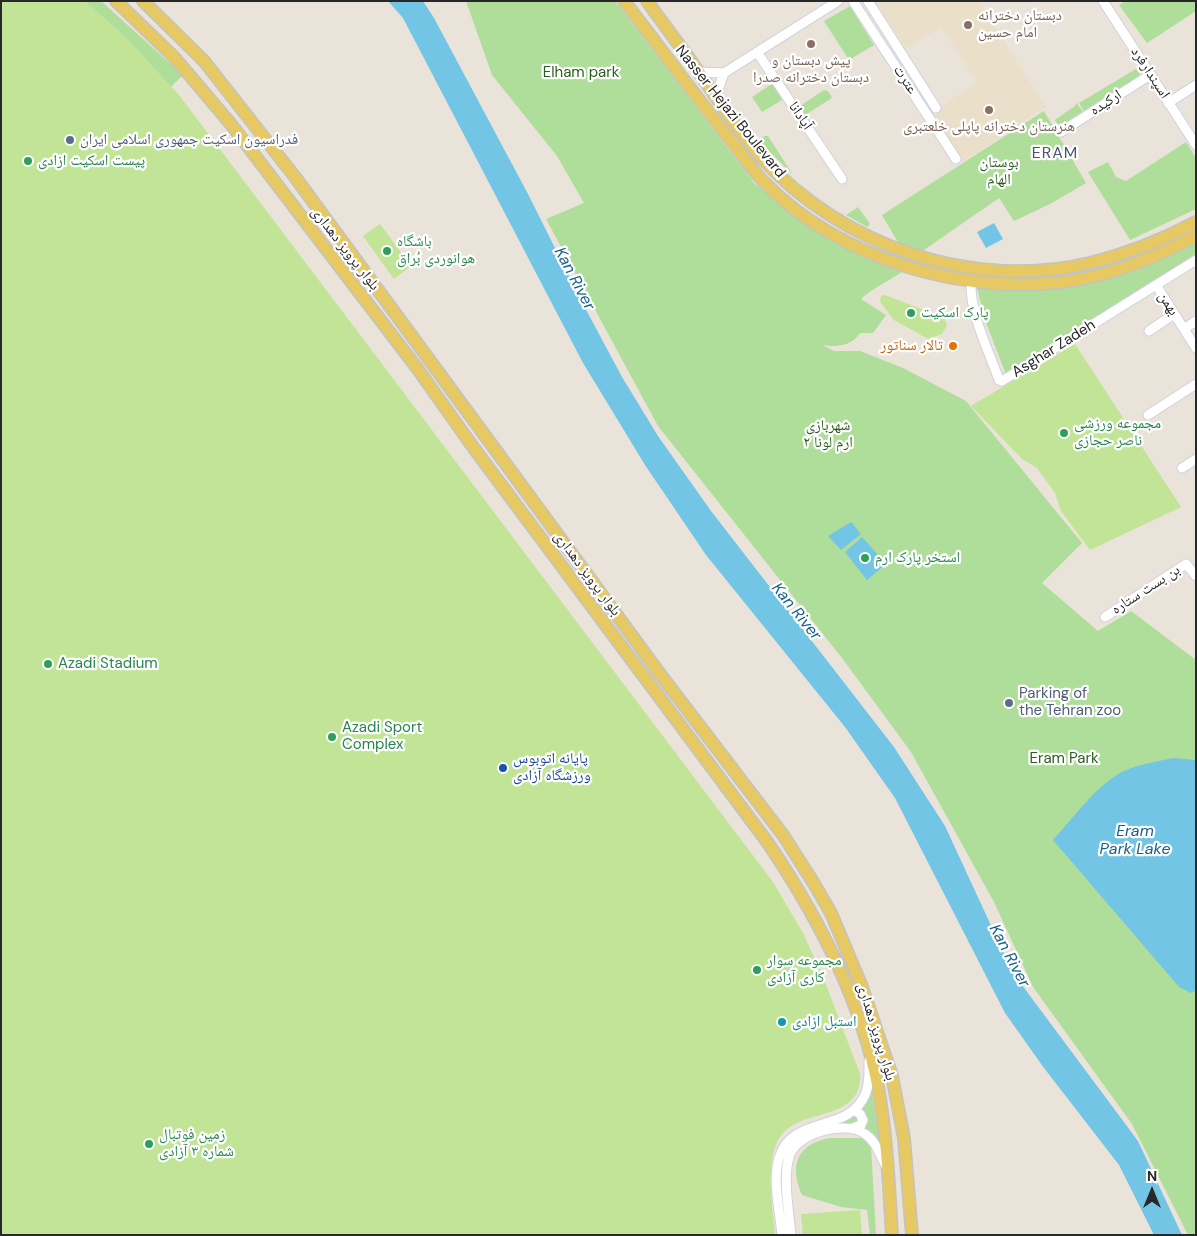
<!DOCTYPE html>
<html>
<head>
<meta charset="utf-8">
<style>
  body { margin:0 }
  #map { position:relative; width:1197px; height:1236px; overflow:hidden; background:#e9e3da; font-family:"DM Sans",sans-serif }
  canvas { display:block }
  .frame { position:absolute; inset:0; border:2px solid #282828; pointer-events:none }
  .north { position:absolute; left:1127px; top:1166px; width:50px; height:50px; -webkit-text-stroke:4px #fff; paint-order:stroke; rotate:0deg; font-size:14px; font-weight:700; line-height:20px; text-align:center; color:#282828 }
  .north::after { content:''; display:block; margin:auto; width:18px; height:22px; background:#282828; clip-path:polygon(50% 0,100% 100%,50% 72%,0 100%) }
</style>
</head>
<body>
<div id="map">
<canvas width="1197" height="1236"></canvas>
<div class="frame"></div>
<div class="north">N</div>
</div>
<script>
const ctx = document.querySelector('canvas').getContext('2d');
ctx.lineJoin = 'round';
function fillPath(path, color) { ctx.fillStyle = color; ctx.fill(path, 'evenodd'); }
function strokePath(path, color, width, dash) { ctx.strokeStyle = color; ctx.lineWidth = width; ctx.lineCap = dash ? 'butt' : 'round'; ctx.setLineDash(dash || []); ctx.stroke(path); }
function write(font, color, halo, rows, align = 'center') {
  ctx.font = font + ' "DM Sans","Noto Naskh Arabic",sans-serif'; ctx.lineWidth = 4.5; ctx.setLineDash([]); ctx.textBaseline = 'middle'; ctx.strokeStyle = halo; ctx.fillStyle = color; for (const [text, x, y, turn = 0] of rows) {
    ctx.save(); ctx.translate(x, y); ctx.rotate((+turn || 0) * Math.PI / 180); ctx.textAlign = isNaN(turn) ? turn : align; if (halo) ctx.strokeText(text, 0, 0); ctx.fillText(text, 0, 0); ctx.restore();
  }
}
fillPath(new Path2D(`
  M875,1h104l67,106 -83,55 -31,-49 67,-47 -23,15 -35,-54 -35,22z`), '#eae0ca');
fillPath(new Path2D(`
  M71,1h30l82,74 -28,28z
  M466,1h149l140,183 43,34 45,29 59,25c-13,9 -31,17 -41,27l25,16 -13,18h-13c-9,14 -24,14 -38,12l12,6h26l43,17 63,33 116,142 -40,40 56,48 33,-20 65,49v575h-8l-56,-111 -99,-137 -39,-85 -83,-150 -69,-94 -184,-232 -112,-207 38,-16 -27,-47 -65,-81z
  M1125,1h71v10l-49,32 -28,-38z
  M850,6l24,39 -25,15 -25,-39z
  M1136,69l4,5 -2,3 -54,34 -5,-8z
  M770,85h3l9,15 -20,12 -10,-15z
  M824,90l4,1 4,7 -27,17 -4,-7h-4z
  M1076,103l7,8 -24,16 -4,-7 20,-14z
  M1044,111l42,72 -36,21 -36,17 -15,-23 -78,54 -22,-8 -17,-29z
  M765,136h3l25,39 -33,-33h-5z
  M1186,142l10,16v51l-66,31 -42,-68 20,-10 8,15 10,4z
  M858,207l12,17 -3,3 -21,-12z
  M1196,242v12l-186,120 -5,-2 -20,-52 -8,-32 69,1 26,-3z
  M870,1080l11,72c-26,-33 -27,-34 -11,-72z
  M856,1115l5,4 -2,6c-42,3 -78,6 -75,58l-2,2c-3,-6 -2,-12 -2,-19 3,-42 50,-34 76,-51z
  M830,1138h34l7,8 5,89h-6l-3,-25 -26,-3 -39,-12c-13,-30 -5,-51 28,-57z`), '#afdd9a');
fillPath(new Path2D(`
  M1,1h84l41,36 53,58 594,787 30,51 22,49 35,92c2,47 -55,34 -77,59 -20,22 -10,74 -8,102h-774z
  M380,224l31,42 -17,13 -31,-43z
  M885,295l59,23 3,7 -5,9 -14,5 -34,-19 -14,-18 1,-6z
  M1075,344l106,163 -91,43 -29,-39 -6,-18 -18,-25 -15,-9 -51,-53z
  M860,1210l2,25h-59l-2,-21z`), '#c1e496');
fillPath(new Path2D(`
  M388,1h35l11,17 94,176 55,110 39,73 36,59 53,75 183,236 51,79 68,147 125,168 44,94h-28l-35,-70 -75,-97 -39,-55 -110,-215 -50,-71 -139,-172 -61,-90 -62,-102 -180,-345z
  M994,223l9,16 -17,9 -9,-16z
  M851,522l10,12 -20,16 -13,-14z
  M862,537l24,27 -19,16 -22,-28z
  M1173,758l23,2v230l-5,3 -12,-6 -126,-147c20,-22 40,-50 65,-66 16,-9 37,-12 55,-16z`), '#73c5e5');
const minor = new Path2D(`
  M853,1l103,158
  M868,1l68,107
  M1103,1l93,144
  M757,52l85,127
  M699,72l25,1
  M724,73l114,-72
  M715,98l9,-25
  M1168,103l28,-18
  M1061,132l89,-57
  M971,283c-1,32 18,68 28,97l3,1 194,-121
  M1156,285l40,63
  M1184,329l12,-8
  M1149,331l25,-17
  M1148,415l48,-31
  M1182,468l14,-9
  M1105,617l81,-53 10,12
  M853,1128l8,-3 2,-5 -3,-6 -6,-4
  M782,1235c-2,-24 -10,-54 -3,-77 13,-44 69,-24 86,-63 5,-11 4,-23 4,-34
  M791,1235c-2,-22 -9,-61 -1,-81 10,-22 56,-34 75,-20 11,7 15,21 21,32`);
const major = new Path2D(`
  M116,1l58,56 56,66 187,245 56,79 295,396c50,74 93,156 110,244 9,49 11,99 14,148
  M143,1l61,60 91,116 365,497 123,161 30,47 18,31 31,74 30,89 12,62 8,97
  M624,1c34,44 67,89 101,132 13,16 24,33 38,48 76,79 205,117 313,99 42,-7 81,-24 120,-44
  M647,1c17,24 35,47 51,70 20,29 39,59 63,86 81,89 211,134 329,106 37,-9 72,-23 106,-41`);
strokePath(minor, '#cfd2e0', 11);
strokePath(major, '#c3c3c3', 14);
strokePath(minor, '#fff', 9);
strokePath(major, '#e6c962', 11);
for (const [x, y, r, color] of [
  [968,25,5,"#8d6e63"],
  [811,44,5,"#8d6e63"],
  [989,110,5,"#8d6e63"],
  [70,140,5,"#5c6f8a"],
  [28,161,5,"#2e9e5b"],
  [387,251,5,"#2e9e5b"],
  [911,313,5,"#2e9e5b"],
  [953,346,5,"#e8710a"],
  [1064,433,5,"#2e9e5b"],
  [865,558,5,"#2e9e5b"],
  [48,664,5,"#2e9e5b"],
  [1009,703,5,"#5c6f8a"],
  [332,737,5,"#2e9e5b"],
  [503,768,5,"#1a4fb4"],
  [757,970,5,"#2e9e5b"],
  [782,1022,5,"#0f9aa8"],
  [149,1144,5,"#2e9e5b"]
]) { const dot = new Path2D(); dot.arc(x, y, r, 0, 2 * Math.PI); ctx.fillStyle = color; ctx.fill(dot); strokePath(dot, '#fff', 2); }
write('15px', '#785e54', '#fff', [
  ["دبستان دخترانه",978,16,"left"],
  ["امام حسین",978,33,"left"],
  ["پیش دبستان و",811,61],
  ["دبستان دخترانه صدرا",811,78],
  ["هنرستان دخترانه پاپلی خلعتبری",989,127]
]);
write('15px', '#2a5e1e', '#fff', [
  ["Elham park",581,73],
  ["بوستان",999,163],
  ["الهام",999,180],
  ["شهربازی",828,426],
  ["ارم لونا ۲",828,443],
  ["Eram Park",1064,759]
]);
write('15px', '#282828', '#fff', [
  ["اسپندارفرد",1150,73,57],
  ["عترت",905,80,57],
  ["ارکیده",1106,103,-33],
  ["Nasser Hejazi Boulevard",730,112,51],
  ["آپادانا",800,116,56],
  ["بلوار پرویز دهداری",345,249,52],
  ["بهمن",1168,304,58],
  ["Asghar Zadeh",1054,349,-32],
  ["بلوار پرویز دهداری",587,574,53],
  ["بن بست ستاره",1146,590,-33],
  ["بلوار پرویز دهداری",876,1032,73]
]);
write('15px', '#4e5e75', '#fff', [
  ["فدراسیون اسکیت جمهوری اسلامی ایران",80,140],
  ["Parking of",1019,694],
  ["the Tehran zoo",1019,711]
], 'left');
write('15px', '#27864d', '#fff', [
  ["پیست اسکیت ازادی",38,161],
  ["باشگاه",397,242],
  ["هوانوردی بُراق",397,259],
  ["پارک اسکیت",921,313],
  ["مجموعه ورزشی",1074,424],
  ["ناصر حجازی",1074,441],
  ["استخر پارک ارم",875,558],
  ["Azadi Stadium",58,664],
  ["Azadi Sport",342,728],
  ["Complex",342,745],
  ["مجموعه سوار",767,961],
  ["کاری آزادی",767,978],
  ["زمین فوتبال",159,1135],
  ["شماره ۳ آزادی",159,1152]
], 'left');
write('15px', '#c56008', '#fff', [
  ["تالار سناتور",943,346]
], 'right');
write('15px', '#164399', '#fff', [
  ["پایانه اتوبوس",513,759],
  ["ورزشگاه آزادی",513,776]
], 'left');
write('15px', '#0d838f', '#fff', [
  ["استبل ازادی",792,1022]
], 'left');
ctx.letterSpacing = '1px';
write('16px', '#4c5275', '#fff', [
  ["ERAM",1055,154]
]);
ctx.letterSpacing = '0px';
write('italic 16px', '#16628d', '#fff', [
  ["Kan River",574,279,62],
  ["Kan River",796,612,51],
  ["Eram",1135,832],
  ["Park Lake",1135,850],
  ["Kan River",1009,956,62]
]);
</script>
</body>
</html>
